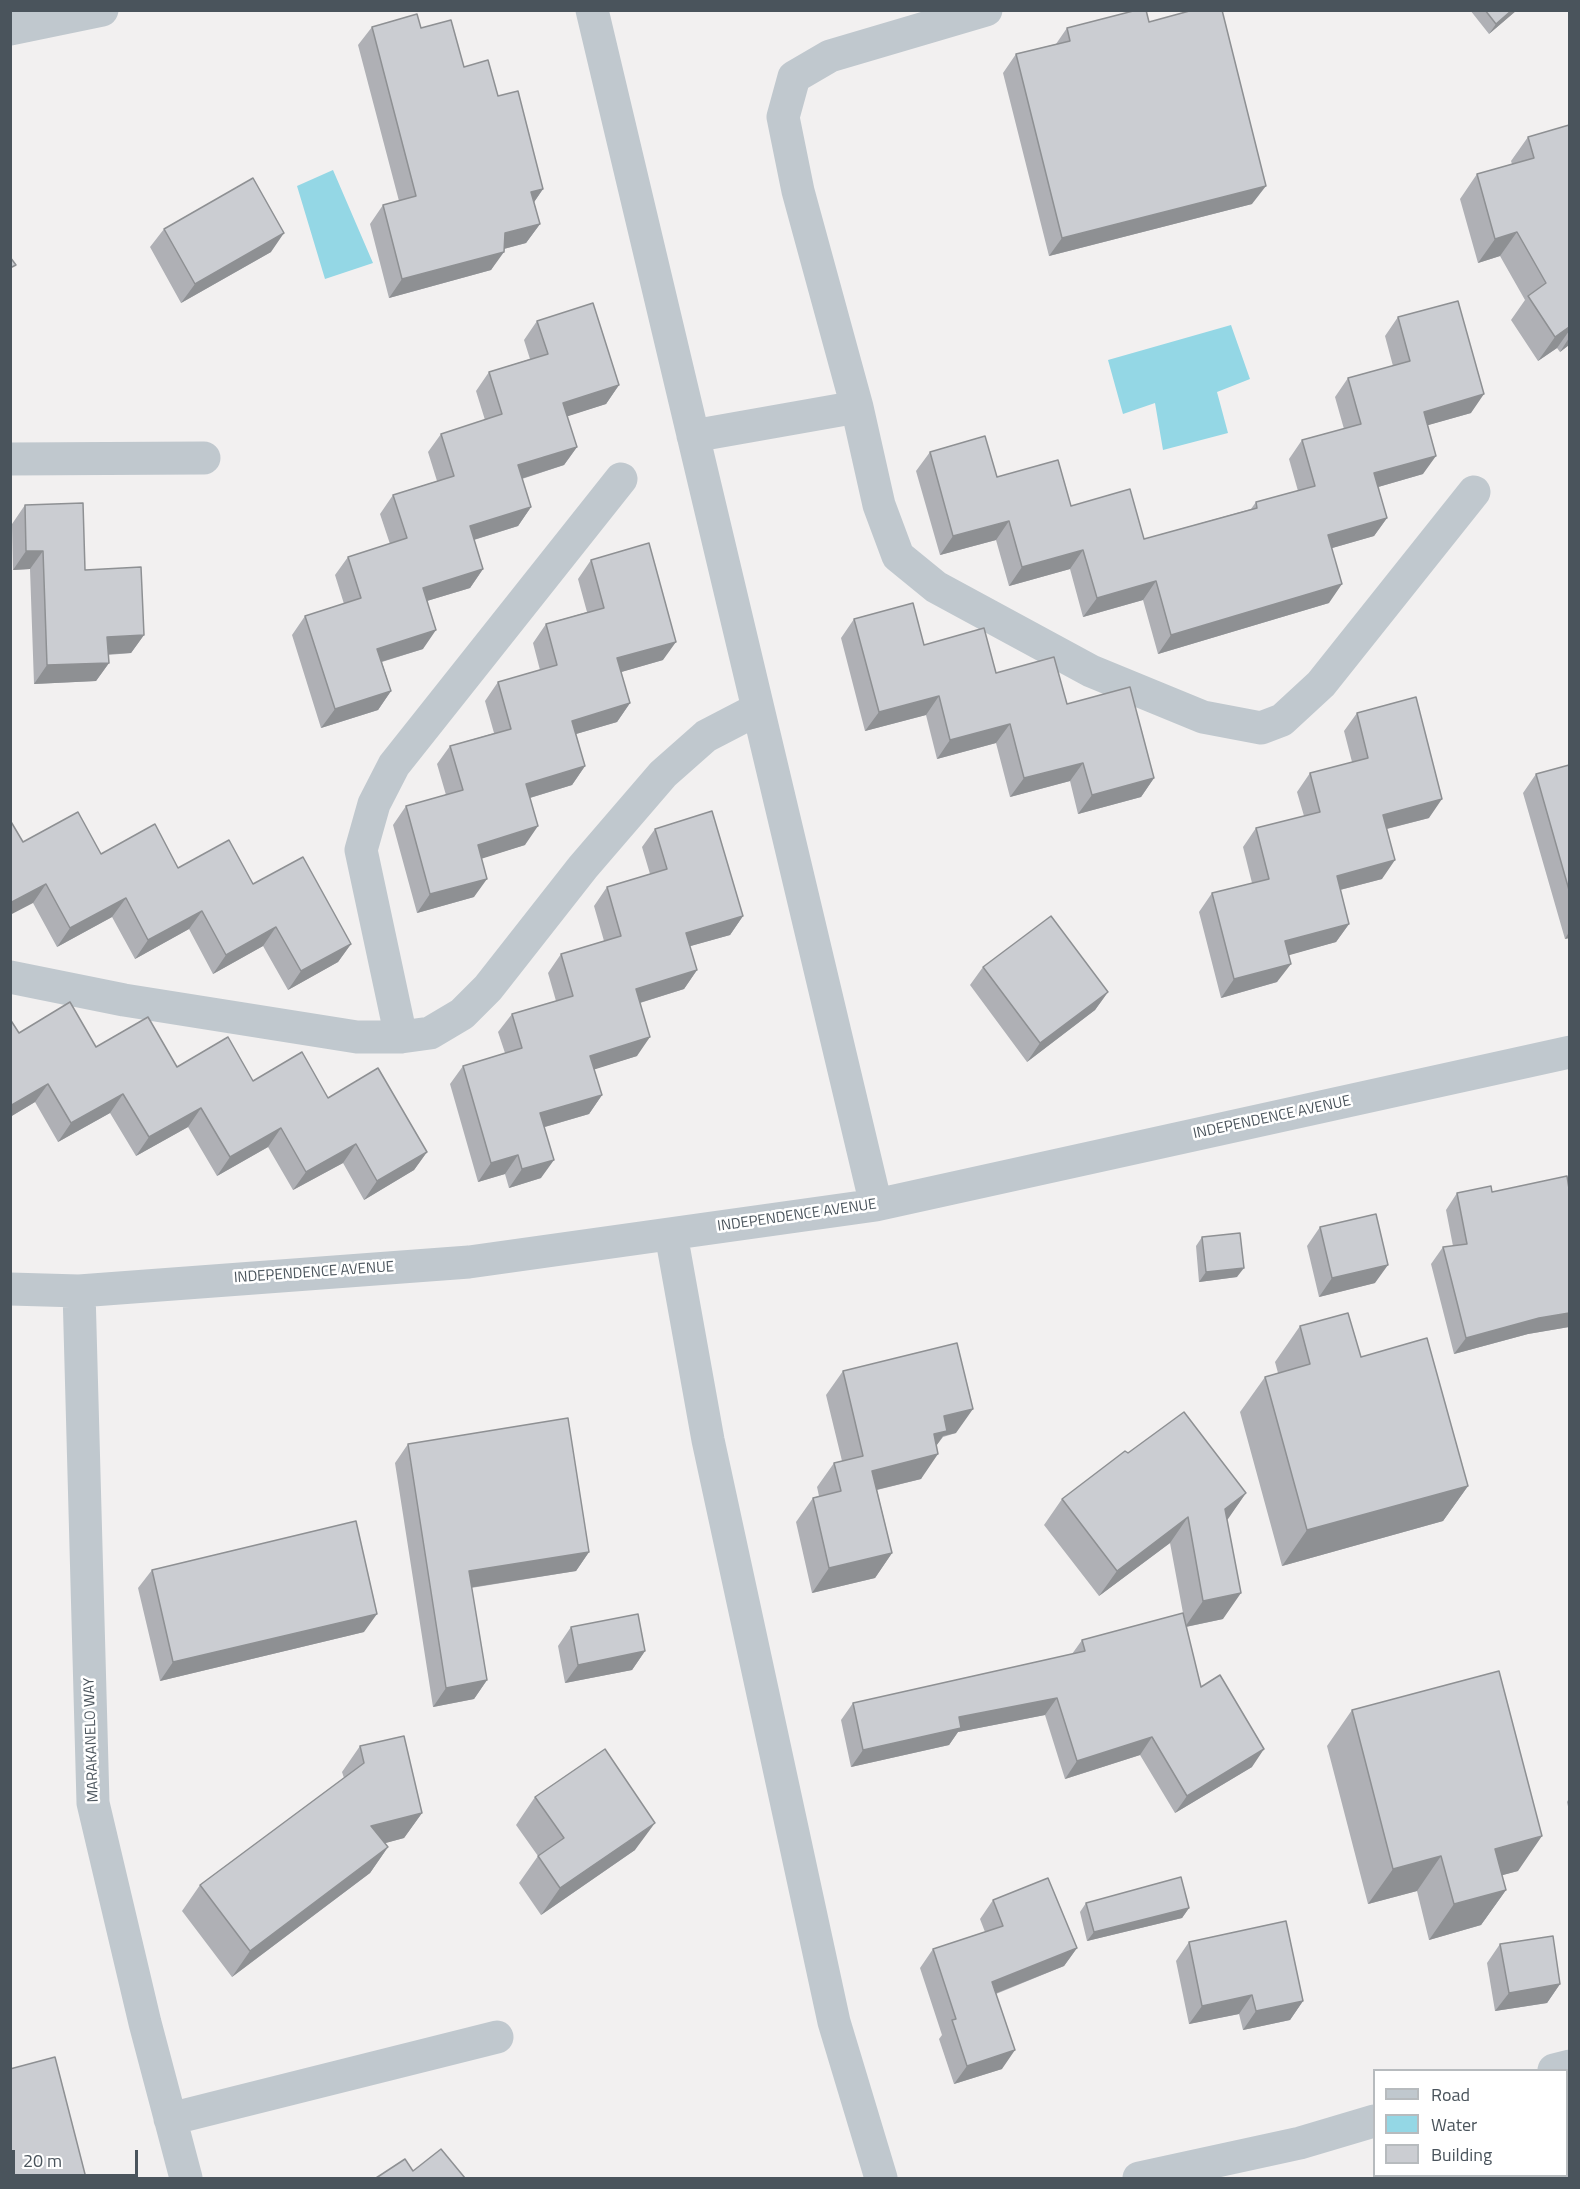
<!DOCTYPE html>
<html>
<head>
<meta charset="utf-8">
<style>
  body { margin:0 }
  #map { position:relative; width:1580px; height:2189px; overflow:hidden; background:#f2f0f0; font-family:"Titillium Web",sans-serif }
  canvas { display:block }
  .frame { position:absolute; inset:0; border:12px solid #4a545c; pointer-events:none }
  .legend { position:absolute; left:1373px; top:2069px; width:195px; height:108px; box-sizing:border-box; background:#fff; border:2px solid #b7bbbe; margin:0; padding:8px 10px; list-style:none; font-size:18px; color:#4a545c }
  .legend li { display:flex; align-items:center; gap:12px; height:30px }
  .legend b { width:30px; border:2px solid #b7bbbe }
  .scale { position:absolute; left:12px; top:2150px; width:126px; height:27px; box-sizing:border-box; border:3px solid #4a545c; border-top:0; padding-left:8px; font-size:18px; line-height:21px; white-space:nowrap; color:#4a545c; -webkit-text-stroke:4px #fff; paint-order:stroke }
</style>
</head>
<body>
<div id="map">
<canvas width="1580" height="2189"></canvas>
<div class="frame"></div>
<ul class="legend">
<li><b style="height:8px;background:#c0c8ce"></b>Road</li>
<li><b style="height:16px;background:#94d7e5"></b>Water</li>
<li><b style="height:16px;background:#cbcdd2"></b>Building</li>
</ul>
<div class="scale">20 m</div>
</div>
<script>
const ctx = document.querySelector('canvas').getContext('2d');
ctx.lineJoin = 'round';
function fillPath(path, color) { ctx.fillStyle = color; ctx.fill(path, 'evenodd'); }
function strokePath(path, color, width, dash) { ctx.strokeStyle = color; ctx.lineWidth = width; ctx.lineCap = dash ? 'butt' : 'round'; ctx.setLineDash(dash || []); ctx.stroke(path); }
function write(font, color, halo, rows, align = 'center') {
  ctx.font = font + ' "Titillium Web",sans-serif'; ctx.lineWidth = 5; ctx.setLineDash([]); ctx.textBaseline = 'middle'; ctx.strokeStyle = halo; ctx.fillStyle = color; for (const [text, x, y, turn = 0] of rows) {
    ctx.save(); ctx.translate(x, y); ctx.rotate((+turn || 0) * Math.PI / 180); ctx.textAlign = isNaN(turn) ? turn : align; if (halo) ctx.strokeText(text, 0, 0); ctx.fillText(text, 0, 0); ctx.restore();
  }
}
fillPath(new Path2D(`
  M333,170l40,93 -48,16 -28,-93z
  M1231,325l19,54 -33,13 11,41 -65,17 -8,-47 -32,11 -15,-54z`), '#94d7e5');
strokePath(new Path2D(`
  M592,10l284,1195
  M986,10l-156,46 -36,21 -11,40 15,74 59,216 22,98 19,51 38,31 155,84 112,46 58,11 21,-8 39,-36 153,-192
  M10,29l92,-19
  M693,436l164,-29
  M10,459l194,-1
  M10,977l114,23 233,37h44l29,-4 32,-19 26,-26 95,-121 80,-93 43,-38 52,-27
  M401,1037l-40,-187 13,-46 20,-39 227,-286
  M671,1234l37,206 126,582 47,156
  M10,1289l69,2 390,-29 407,-57 694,-153
  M79,1291l14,512 52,220 41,155
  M1554,2070l16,-4
  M170,2119l327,-82
  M1139,2178l161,-35 74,-22`), '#c0c8ce', 33);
fillPath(new Path2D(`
  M1470,10h47l-28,24z
  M1149,22l103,182 -203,52 -46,-183 13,-19 40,-10 11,-16z
  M372,27l49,1 43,39 34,29 45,93 -9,13 6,22 -14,19 -22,6 -13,21 -102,28 -19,-74 13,-19 16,-4 -41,-156z
  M1569,125v220l-9,7 -3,-4 -19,13 -27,-41 14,-20 -25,-44 -22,7 -18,-64 17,-25 35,-10 -1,-3 17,-24z
  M164,229l107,23 -90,51 -31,-56z
  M1398,317l73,96 -43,12 -5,49 -45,13 9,31 -13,18 -42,12 -3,55 -171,51 -15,-54 -60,17 -13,-48 -61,17 -13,-46 -56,15 -24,-84 14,-19 141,54 73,33 107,-30 5,-7 42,-11 -9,-32 13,-19 42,-11 -9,-32 13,-19 45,-12 -8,-30z
  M537,321l82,64 -13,19 -39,12 10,31 -13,18 -42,14 9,28 -13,19 -44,14 9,29 -13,19 -43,13 -4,48 -41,13 9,29 -13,19 -57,18 -29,-93 13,-19 39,-12 -9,-29 13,-18 42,-13 -10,-30 13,-19 44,-14 -9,-29 13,-18 44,-14 -9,-29 13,-19 41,-13 -6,-19z
  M25,505l119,130 -13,18 -23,2 1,8 -13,18 -62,3 -4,-115 -17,1 -1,-46z
  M591,560l72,100 -42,12 9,31 -13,19 -41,12 9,32 -13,19 -42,13 -5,47 -43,13 -8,39 -57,16 -24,-88 13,-19 40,-11 -9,-31 13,-18 44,-13 -9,-32 13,-19 42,-12 -7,-27 13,-19 41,-12 -9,-33z
  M854,619l70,26 143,59 87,74 -13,19 -63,17 -8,-33 -60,16 -14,-54 -59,16 -11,-44 -61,16 -24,-93z
  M1357,713l72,105 -42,11 -5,50 -42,11 9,34 -13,18 -48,13 -11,27 -56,16 -22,-86 13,-19 40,-10 -9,-36 13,-19 48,-12 -7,-24 13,-19 42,-11 -8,-31z
  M1569,765v173l-4,1 -42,-146 13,-19z
  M655,829l88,87 -13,19 -40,11 7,24 -13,19 -44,14 -3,53 -43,13 8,26 -13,19 -44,13 -4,51 -32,10 -4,-14 -27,8 -28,-98 13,-18 42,-13 -7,-21 14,-18 44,-13 -8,-28 13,-19 43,-13 -10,-35 13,-19 43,-13 -8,-27z
  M23,842l78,12 77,14 75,16 98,60 -13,18 -50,28 -25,-44 -50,28 -24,-45 -54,30 -23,-42 -55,30 -24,-44z
  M983,967l125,25 -13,18 -68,52 -57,-77z
  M10,1019l9,14 77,14 81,20 76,14 75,17 99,54 -13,18 -50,30 -21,-37 -50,27 -25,-43 -51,29 -29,-49 -52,29 -26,-43 -52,29 -23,-40 -25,15z
  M1569,1189v138l-41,7 -74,20 -23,-90 12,-17 10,-1 -7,-36 11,-17z
  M1320,1227l55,56 -56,14 -12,-51z
  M1202,1237l35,40 -38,5 -3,-36z
  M1300,1326l61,31 107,129 -25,35 -161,45 -42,-154 25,-35 13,-4 -3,-11z
  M843,1371l113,62 -13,4 -7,9 -15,33 -44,11 15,63 -17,25 -63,15 -16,-71 17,-24 6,-2 -2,-9 17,-24 8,-2 -16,-66z
  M408,1444l181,108 -13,19 -105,17 16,92 -13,19 -41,8 -38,-244z
  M1246,1493l-19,26 -4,100 -37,8 15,60 51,80 -77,46 -35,-58 -75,24 -20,-64 -87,17 -9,13 -98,22 -10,-47 12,-17 219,-49 10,-14 101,-27 -13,-70 -71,53 -55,-71 18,-26z
  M152,1570l212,62 -204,49 -22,-93z
  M571,1627l74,24 -13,19 -67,13 -7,-37z
  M1352,1710l166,161 -16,4 4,15 -25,35 -52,15 -12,-49 -49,13 -41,-158z
  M360,1746l62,67 -18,25 -19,5 3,4 -18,26 -138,104 -50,-66 18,-26 144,-107 -2,-6z
  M535,1797l100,53 -94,65 -22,-32 19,-27 -22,-31z
  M1569,1798v13l-2,-9z
  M993,1900l84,48 -13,18 -68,28 6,75 -48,15 -15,-45 3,-4 -22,-67 13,-19 52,-17 -5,-13z
  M1086,1903l103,5 -7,10 -95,23 -7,-29z
  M1189,1942l114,59 -13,19 -47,10 -4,-16 -50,10 -13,-63z
  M1500,1944l60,40 -13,19 -52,8 -8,-48z`), '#afb0b5');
fillPath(new Path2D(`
  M1512,10h5l-28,24 7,-10z
  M1266,186l-14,18 -203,52 13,-18z
  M543,189l-13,19 1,-16z
  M540,224l-14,19 -34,9 13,-19z
  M1517,232l-17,24 -22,7 17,-24z
  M284,233l-13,19 -90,51 14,-19z
  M504,252l-13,18 -102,28 13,-19z
  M1569,327v4l-12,17 -19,13 17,-24z
  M1569,338v7l-9,7z
  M619,385l-13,19 -56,18 13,-19z
  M1484,394l-13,19 -60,17 13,-18z
  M577,447l-13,18 -59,19 13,-19z
  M1436,456l-13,18 -62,18 13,-19z
  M531,507l-13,19 -61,19 13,-19z
  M1387,518l-13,18 -59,17 13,-18z
  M1009,521l-13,19 -56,15 13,-19z
  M1083,550l-13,19 -61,17 13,-19z
  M26,551h17l-13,18 -17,1z
  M483,569l-13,19 -60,18 13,-18z
  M1156,581l-13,19 -60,17 14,-19z
  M1342,584l-13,19 -171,51 13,-19z
  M436,630l-13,19 -59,18 13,-18z
  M144,635l-13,18 -37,2 13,-18z
  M676,642l-13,18 -59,17 13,-19z
  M109,663l-13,18 -62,3 13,-19z
  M391,691l-13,19 -57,18 14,-19z
  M939,696l-13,19 -61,16 14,-19z
  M630,703l-13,19 -58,17 13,-18z
  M1010,724l-14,19 -59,16 13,-19z
  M1083,763l-13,18 -60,16 14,-19z
  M585,766l-13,19 -59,18 13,-19z
  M1154,778l-13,19 -63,17 14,-19z
  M1442,799l-13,19 -59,15 13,-18z
  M538,826l-13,19 -60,19 13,-19z
  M1395,860l-13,19 -58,15 13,-18z
  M487,879l-13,18 -57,16 13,-19z
  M46,884l-13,19 -23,12v-12z
  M126,898l-14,19 -55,30 13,-19z
  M202,911l-13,18 -54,30 13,-19z
  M743,916l-13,19 -57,16 13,-18z
  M1349,924l-13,18 -64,18 13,-19z
  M276,927l-13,19 -50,28 13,-19z
  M1569,932v6l-4,1z
  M351,944l-13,18 -50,28 13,-19z
  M1291,964l-14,18 -56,16 13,-19z
  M697,970l-13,19 -61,19 13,-19z
  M1108,992l-13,18 -68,52 13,-19z
  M650,1037l-13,19 -60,19 13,-19z
  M48,1084l-13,18 -25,15v-11z
  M123,1094l-13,19 -52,29 13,-19z
  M602,1095l-13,19 -62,18 13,-19z
  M201,1108l-13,19 -52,29 13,-19z
  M281,1128l-13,19 -51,29 13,-19z
  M356,1144l-13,19 -50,27 13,-18z
  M427,1152l-13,18 -50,30 13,-19z
  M518,1155l-13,19 -27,8 13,-19z
  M554,1160l-13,18 -32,10 13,-19z
  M1388,1265l-13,18 -56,14 13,-19z
  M1244,1268l-7,9 -38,5 7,-10z
  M1569,1313v14l-41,7 -74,20 12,-16 73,-20z
  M973,1409l-17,24 -13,3 -13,19 -13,3 27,-42z
  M938,1454l-17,25 -66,16 17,-24z
  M1468,1486l-25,35 -161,45 25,-36z
  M1246,1493l-18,26 -21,15 18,-25z
  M1188,1517l-18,26 -71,53 18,-25z
  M589,1552l-13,19 -121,19 14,-19z
  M892,1553l-17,25 -63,15 17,-25z
  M1241,1593l-18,26 -38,8 18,-26z
  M377,1614l-13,18 -204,49 13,-19z
  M645,1651l-13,19 -67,13 13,-18z
  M487,1680l-13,19 -41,8 13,-19z
  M1057,1698l-12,17 -87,17 -9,13 -98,22 12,-17 96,-33z
  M1152,1737l-12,18 -75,24 12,-18z
  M1264,1749l-12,18 -77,46 12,-17z
  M422,1813l-18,25 -51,14 18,-26z
  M655,1823l-20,27 -94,65 19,-27z
  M1542,1836l-24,35 -48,13 25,-35z
  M388,1847l-18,26 -138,104 18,-26z
  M1441,1856l-24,35 -49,13 25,-35z
  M1506,1890l-25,35 -52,15 25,-36z
  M1189,1908l-7,10 -95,23 7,-9z
  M1077,1948l-13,18 -85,34 13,-18z
  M1560,1984l-13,19 -52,8 14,-18z
  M1252,1995l-13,19 -50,10 13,-18z
  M1303,2001l-13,19 -47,10 13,-19z
  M1015,2050l-13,19 -48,15 13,-18z`), '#8e9093');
const building = new Path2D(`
  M1137,10h9l3,12 44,-12h29l44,176 -204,52 -46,-184 54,-13 -3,-13z
  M1485,10h27l-16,14z
  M417,14l4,14 30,-8 13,47 24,-7 10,36 20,-5 25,98 -12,3 9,32 -35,9 -1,19 -102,27 -19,-74 33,-9 -44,-169z
  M1569,125v202l-14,10 -27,-41 18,-13 -29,-51 -22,7 -18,-65 57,-16 -6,-21z
  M253,178l31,55 -89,51 -31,-55z
  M10,257l6,8 -6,3z
  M1458,301l26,93 -60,18 12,44 -62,17 13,45 -59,17 14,49 -171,51 -15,-54 -59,17 -14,-48 -61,17 -13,-46 -56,15 -23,-84 55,-16 12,41 61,-17 13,46 59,-17 14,50 113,-31 -1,-6 59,-16 -13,-46 59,-16 -13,-46 62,-17 -12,-44z
  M593,303l26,82 -56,18 14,44 -59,18 13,42 -61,19 13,43 -60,19 13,42 -59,19 14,42 -56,18 -30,-93 56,-18 -13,-41 59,-19 -14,-43 61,-19 -13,-42 61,-20 -13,-42 59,-18 -11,-33z
  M83,503l2,67 56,-3 3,68 -37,2 2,26 -62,2 -4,-114h-17l-1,-46z
  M649,543l27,99 -59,16 13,45 -58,18 13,45 -59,18 12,42 -60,19 9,34 -57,15 -24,-88 57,-16 -13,-44 61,-17 -13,-47 59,-17 -11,-41 58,-16 -13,-48z
  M913,603l11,42 60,-17 12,45 58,-16 13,47 63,-17 24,91 -62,17 -9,-32 -59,15 -14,-54 -60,16 -11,-44 -60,16 -25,-93z
  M1416,697l26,102 -59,16 12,45 -58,16 12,48 -64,17 6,23 -57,15 -22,-86 57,-14 -13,-51 64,-16 -10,-39 58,-15 -11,-45z
  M1569,765v125l-33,-116z
  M712,811l31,105 -57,17 11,37 -61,19 14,48 -60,19 12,39 -62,18 14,47 -32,9 -4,-14 -27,8 -28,-97 59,-18 -10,-34 61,-18 -12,-42 60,-18 -14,-49 60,-18 -12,-40z
  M78,812l23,42 54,-30 23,44 51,-28 24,44 50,-27 48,87 -50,27 -25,-44 -50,28 -24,-44 -54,29 -22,-42 -56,30 -24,-44 -36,19v-83l13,22z
  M1051,916l57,76 -68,51 -57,-76z
  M70,1002l26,45 52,-30 29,50 51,-30 25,44 49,-29 26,46 50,-30 49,84 -50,29 -21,-37 -50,28 -25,-44 -51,29 -29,-49 -52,29 -26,-43 -52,29 -23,-39 -38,22v-87l9,14z
  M1567,1176l2,13v124l-30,5 -73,20 -23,-91 24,-3 -10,-51 34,-7 1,6z
  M1376,1214l12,51 -56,13 -12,-51z
  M1240,1233l4,35 -38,4 -4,-35z
  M1348,1313l13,44 66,-19 41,148 -161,44 -42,-153 45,-13 -10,-38z
  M957,1343l16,66 -29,7 3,15 -13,3 4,20 -66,17 20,82 -63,15 -16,-70 28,-7 -7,-28 29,-7 -20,-85z
  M1184,1412l62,81 -21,16 16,84 -38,8 -15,-84 -71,54 -55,-72 63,-48 3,2z
  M568,1418l21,134 -120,19 18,109 -41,8 -38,-244z
  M356,1521l21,93 -204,48 -21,-92z
  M1183,1613l18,74 19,-12 44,74 -77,47 -35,-59 -75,24 -20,-63 -98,19 2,11 -98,22 -10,-47 232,-52 -3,-11z
  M638,1614l7,37 -67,14 -7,-38z
  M1499,1671l43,165 -47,13 11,41 -52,14 -13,-48 -48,13 -41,-159z
  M404,1736l18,77 -51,13 17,21 -138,104 -50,-66 164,-122 -4,-17z
  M605,1749l50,74 -95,65 -22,-32 26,-18 -29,-41z
  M1181,1877l8,31 -95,24 -8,-29z
  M1048,1878l29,70 -85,34 23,68 -48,16 -15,-46 4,-1 -23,-70 70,-23 -10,-26z
  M1286,1921l17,80 -47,10 -4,-16 -50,11 -13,-64z
  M1553,1936l7,48 -51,9 -9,-49z
  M55,2057l31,121h-76v-109z
  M441,2149l24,29h-89l29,-19 8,12z
  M1454,2175h15l2,3h-24z`);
fillPath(building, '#cbcdd2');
strokePath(building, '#8e9093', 1.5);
write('15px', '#4a545c', '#fff', [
  ["INDEPENDENCE AVENUE",1272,1118,-12],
  ["INDEPENDENCE AVENUE",797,1216,-8],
  ["INDEPENDENCE AVENUE",314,1273,-4],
  ["MARAKANELO WAY",92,1740,-92]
]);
</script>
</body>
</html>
